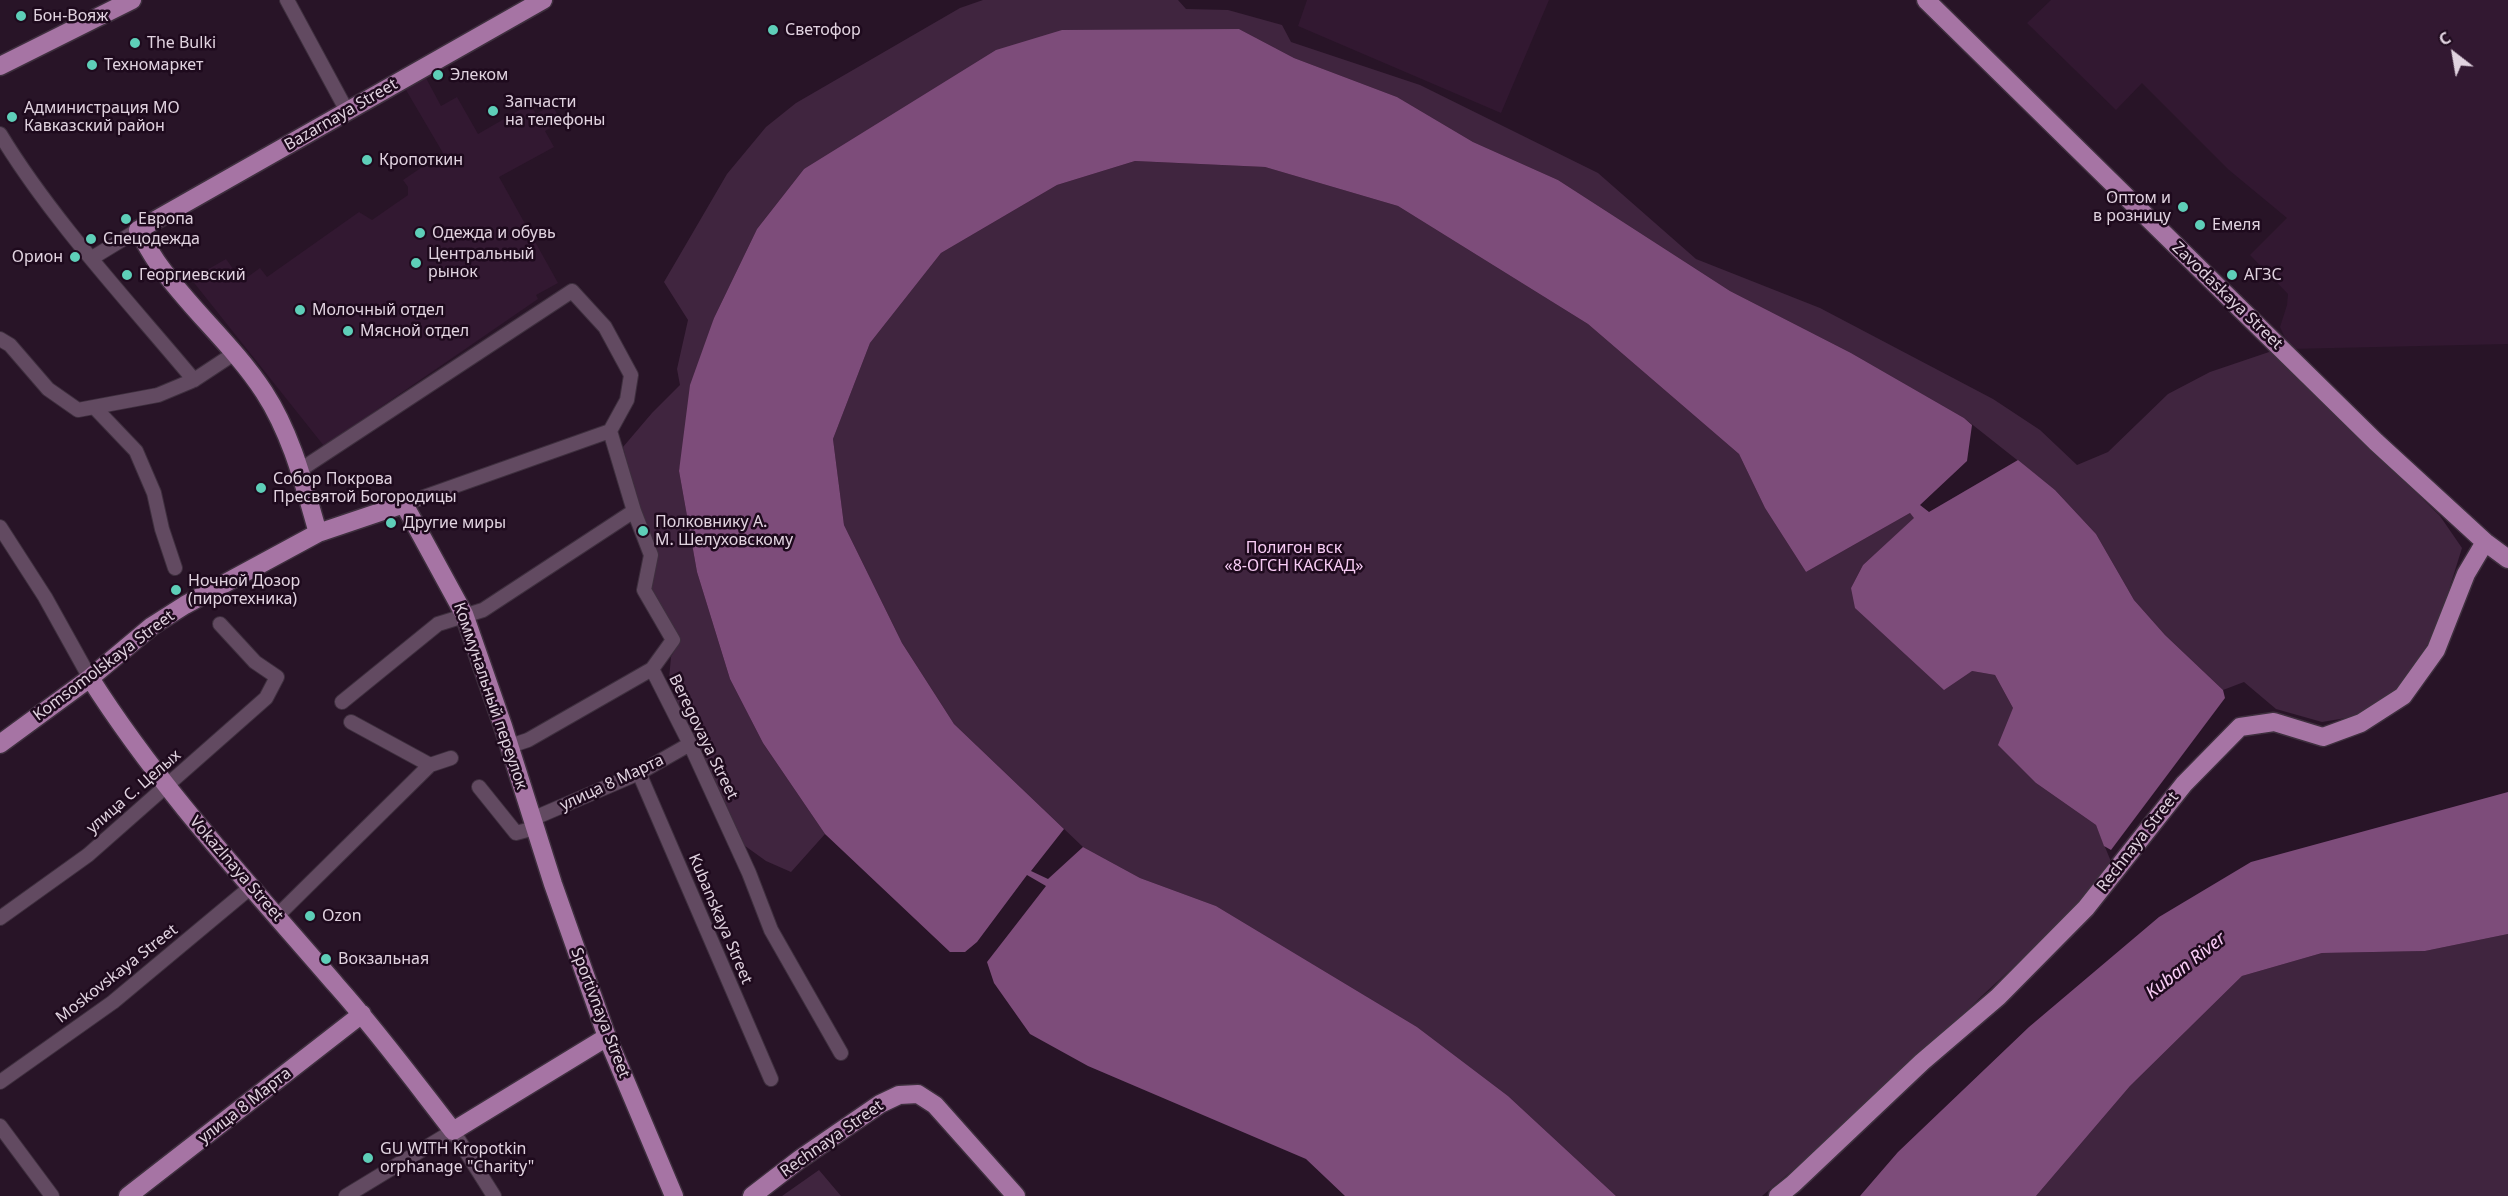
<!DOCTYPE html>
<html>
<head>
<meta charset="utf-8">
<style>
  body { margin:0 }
  #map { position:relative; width:2508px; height:1196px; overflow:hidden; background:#281427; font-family:"Noto Sans",sans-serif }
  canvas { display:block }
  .north { position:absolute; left:2424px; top:24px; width:60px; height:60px; -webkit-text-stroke:4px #1e0a1d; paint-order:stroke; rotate:329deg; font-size:16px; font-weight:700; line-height:24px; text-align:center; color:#e1d3e0 }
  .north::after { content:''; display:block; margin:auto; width:21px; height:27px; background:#e1d3e0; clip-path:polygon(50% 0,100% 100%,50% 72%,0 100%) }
</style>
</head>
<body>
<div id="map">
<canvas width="2508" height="1196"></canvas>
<div class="north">С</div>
</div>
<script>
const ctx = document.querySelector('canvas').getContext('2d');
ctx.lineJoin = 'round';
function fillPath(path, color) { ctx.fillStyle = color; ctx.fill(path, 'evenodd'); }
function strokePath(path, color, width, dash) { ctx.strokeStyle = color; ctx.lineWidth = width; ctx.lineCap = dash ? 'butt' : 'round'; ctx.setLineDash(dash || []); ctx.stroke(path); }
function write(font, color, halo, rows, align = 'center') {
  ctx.font = font + ' "Noto Sans",sans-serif'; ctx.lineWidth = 5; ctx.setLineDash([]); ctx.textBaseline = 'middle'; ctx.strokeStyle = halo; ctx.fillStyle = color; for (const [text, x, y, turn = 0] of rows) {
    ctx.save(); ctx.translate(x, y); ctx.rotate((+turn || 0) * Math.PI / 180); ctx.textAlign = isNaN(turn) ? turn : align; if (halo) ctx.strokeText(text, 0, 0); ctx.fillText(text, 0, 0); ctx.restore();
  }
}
fillPath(new Path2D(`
  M1307,0h242l-48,113 -203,-87z
  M2051,0h457v344l-218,5 -10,-22 7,-22 1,-11 -38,-39 37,-37 -58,-48 -87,-87 -26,27 -89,-87z
  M426,78l15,28 16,-9 21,37 52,-30 6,10 16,-9 10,17 -17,9 9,16 -55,30 59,106 -22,12 2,4 -214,147 -133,-167 35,-20 16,22 18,-13 7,9 92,-65 13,8 36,-25v-8l-5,-7 40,-27 -37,-63z`), '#321831');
fillPath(new Path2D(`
  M983,0h195l8,9 42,1 54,15 9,17 129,43 178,88 98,86 124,49 173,91 47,31 37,35 31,-13 60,-58 42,-22 62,-21 168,165 22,32 -26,83 -35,55 -43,30 -36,6 -46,-13 -32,-27 -21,8 -58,-55 -31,-35 -38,-66 -41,-44 -91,-72 -113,-65 -121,-62 -172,-111 -85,-38 -76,-45 -103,-39 -55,-29 -435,140 -47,60 -43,89 -35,153 18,101 33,107 33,64 62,91 -34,38 -25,-11 -25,-18 -60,-130 -12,-34 2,-22 9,-17 -29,-50 5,-40 -11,-19 -22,-84 29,-34 28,-28 -3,-16 11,-49 -24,-38 63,-108 39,-47 30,-24 164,-95z
  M1135,161l130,6 133,39 190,118 151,130 26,54 41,64 104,-59 5,5 -52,47 -12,23 121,83 23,4 18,33 23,75 60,42 16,39 -29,39 -98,90 -127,122 -96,81h-146l-108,-100 -91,-69 -201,-121 -76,-28 -57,-31 -129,-123 -52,-81 -58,-118 -11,-86 37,-96 71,-90 116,-68z
  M2508,934v262h-472l94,-110 112,-110 80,-23 103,-2z
  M819,1170l22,26h-59z`), '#40253f');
fillPath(new Path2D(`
  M1239,29l55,29 103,39 76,45 85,38 172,111 121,62 113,65 8,7 -5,36 -47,44 9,7 89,-52 37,30 41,44 38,66 31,35 58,55 2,8 -114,152 -7,-4 -8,-21 -60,-42 -38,-38 15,-37 -18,-33 -23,-4 -28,19 -89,-82 -4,-20 12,-23 51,-47 -4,-5 -104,59 -41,-64 -26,-54 -151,-130 -190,-118 -133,-39 -130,-6 -78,24 -116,68 -71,90 -37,96 11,86 58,118 52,81 110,105 -33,42 17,8 35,-32 57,31 76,28 201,121 91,69 108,100h-271l-39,-37 -218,-93 -58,-32 -36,-51 -7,-21 59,-76 -19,-11 -50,67 -12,10h-15l-125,-118 -62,-91 -33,-64 -33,-107 -18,-101 11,-86 24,-67 43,-89 47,-60 192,-119 66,-20z
  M2508,792v142l-83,17 -103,2 -80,23 -112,110 -94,110h-176l38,-44 131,-125 130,-110 92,-55z`), '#7d4c7a');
const minor = new Path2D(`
  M287,0l60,111
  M0,134c52,86 129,168 194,246
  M92,258l46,-28
  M0,339l10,6 38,44 30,21 80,-15 36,-15 41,-27
  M95,408l41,43 18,42 8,36 13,39
  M610,431l24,80 17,44 -7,35 29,50 -21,29 38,75 59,129 22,57 70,123
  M300,470l272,-179 33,36 26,48 -4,25 -17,31
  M404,504l206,-73
  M0,527l45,70 45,81
  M342,702l96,-78 45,-14 151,-99
  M351,722l79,43 21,-7
  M510,746l18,-6 124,-71
  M639,773l132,306
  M479,787l37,46 19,-5
  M532,819l107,-46 51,-29
  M277,916l153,-151
  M0,918l88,-63 178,-157 11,-21 -22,-15 -35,-38
  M0,1082l113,-80 138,-115
  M0,1126l52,70
  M346,1196l107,-65 41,65`);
const major = new Path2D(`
  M1926,0l450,442 109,100 23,17
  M0,66l132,-66
  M318,533c-14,-48 -26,-98 -54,-141 -30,-46 -73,-82 -105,-127 -8,-11 -14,-23 -21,-35l405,-230
  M90,678c71,112 161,208 247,308 41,46 78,96 116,145l154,-94
  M0,744l90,-66 62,-52 33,-21 133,-72 86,-29 60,110 39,112 50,158 54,153 67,159
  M128,1196l234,-182
  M752,1196l48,-37 80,-55 19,-9 19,-1 17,11 81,91
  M1778,1196l15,-12 129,-122 76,-65 88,-89 98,-124 56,-57 34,-5 49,15 38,-14 42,-27 33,-46 30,-76 19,-32`);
strokePath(minor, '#3e2f3e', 16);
strokePath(major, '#3e2f3e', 21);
strokePath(minor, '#624a61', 14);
strokePath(major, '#a674a4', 18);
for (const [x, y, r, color] of [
  [21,16,6,"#5eceb8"],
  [773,30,6,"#5eceb8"],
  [135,43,6,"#5eceb8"],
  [92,65,6,"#5eceb8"],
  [438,75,6,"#5eceb8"],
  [493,111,6,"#5eceb8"],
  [12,117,6,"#5eceb8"],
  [367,160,6,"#5eceb8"],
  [2183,207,6,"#5eceb8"],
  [126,219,6,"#5eceb8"],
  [2200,225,6,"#5eceb8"],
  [420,233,6,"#5eceb8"],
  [91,239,6,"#5eceb8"],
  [75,257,6,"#5eceb8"],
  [416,263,6,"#5eceb8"],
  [127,275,6,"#5eceb8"],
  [2232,275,6,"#5eceb8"],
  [300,310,6,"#5eceb8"],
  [348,331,6,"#5eceb8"],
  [261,488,6,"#5eceb8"],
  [391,523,6,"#5eceb8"],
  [643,531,6,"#5eceb8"],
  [176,590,6,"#5eceb8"],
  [310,916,6,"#5eceb8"],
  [326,959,6,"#5eceb8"],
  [368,1158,6,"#5eceb8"]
]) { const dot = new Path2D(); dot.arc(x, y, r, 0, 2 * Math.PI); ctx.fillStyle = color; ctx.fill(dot); strokePath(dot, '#1e0a1d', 2); }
write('16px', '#e1d3e0', '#1e0a1d', [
  ["Бон-Вояж",33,16],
  ["Светофор",785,30],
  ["The Bulki",147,43],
  ["Техномаркет",104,65],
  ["Элеком",450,75],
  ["Запчасти",505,102],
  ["на телефоны",505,120],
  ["Администрация МО",24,108],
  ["Кавказский район",24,126],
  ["Кропоткин",379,160],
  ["Оптом и",2171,198,"right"],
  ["в розницу",2171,216,"right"],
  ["Европа",138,219],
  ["Емеля",2212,225],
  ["Одежда и обувь",432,233],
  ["Спецодежда",103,239],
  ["Центральный",428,254],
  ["рынок",428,272],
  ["Орион",63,257,"right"],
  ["Георгиевский",139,275],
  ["АГЗС",2244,275],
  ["Молочный отдел",312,310],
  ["Мясной отдел",360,331],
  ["Собор Покрова",273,479],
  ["Пресвятой Богородицы",273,497],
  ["Полковнику А.",655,522],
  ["М. Шелуховскому",655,540],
  ["Другие миры",403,523],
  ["Ночной Дозор",188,581],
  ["(пиротехника)",188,599],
  ["Ozon",322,916],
  ["Вокзальная",338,959],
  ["GU WITH Kropotkin",380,1149],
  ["orphanage \"Charity\"",380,1167]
], 'left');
write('16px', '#e1d3e0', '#1e0a1d', [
  ["Bazarnaya Street",341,115,-30],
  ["Zavodaskaya Street",2227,296,44],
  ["Komsomolskaya Street",104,666,-37],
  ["Коммунальный переулок",490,696,71],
  ["Beregovaya Street",703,737,64],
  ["улица 8 Марта",612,783,-25],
  ["улица С. Целых",134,792,-41],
  ["Rechnaya Street",2138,842,-52],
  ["Vokazlnaya Street",236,869,49],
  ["Kubanskaya Street",720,919,67],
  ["Moskovskaya Street",117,974,-38],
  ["Sportivnaya Street",600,1013,69],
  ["улица 8 Марта",245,1106,-38],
  ["Rechnaya Street",832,1139,-35]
]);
write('16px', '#f9cdf6', '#1e0a1d', [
  ["Полигон вск",1294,548],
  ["«8-ОГСН КАСКАД»",1294,566]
]);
write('italic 18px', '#f9cdf6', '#1e0a1d', [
  ["Kuban River",2186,966,-38]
]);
</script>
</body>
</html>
